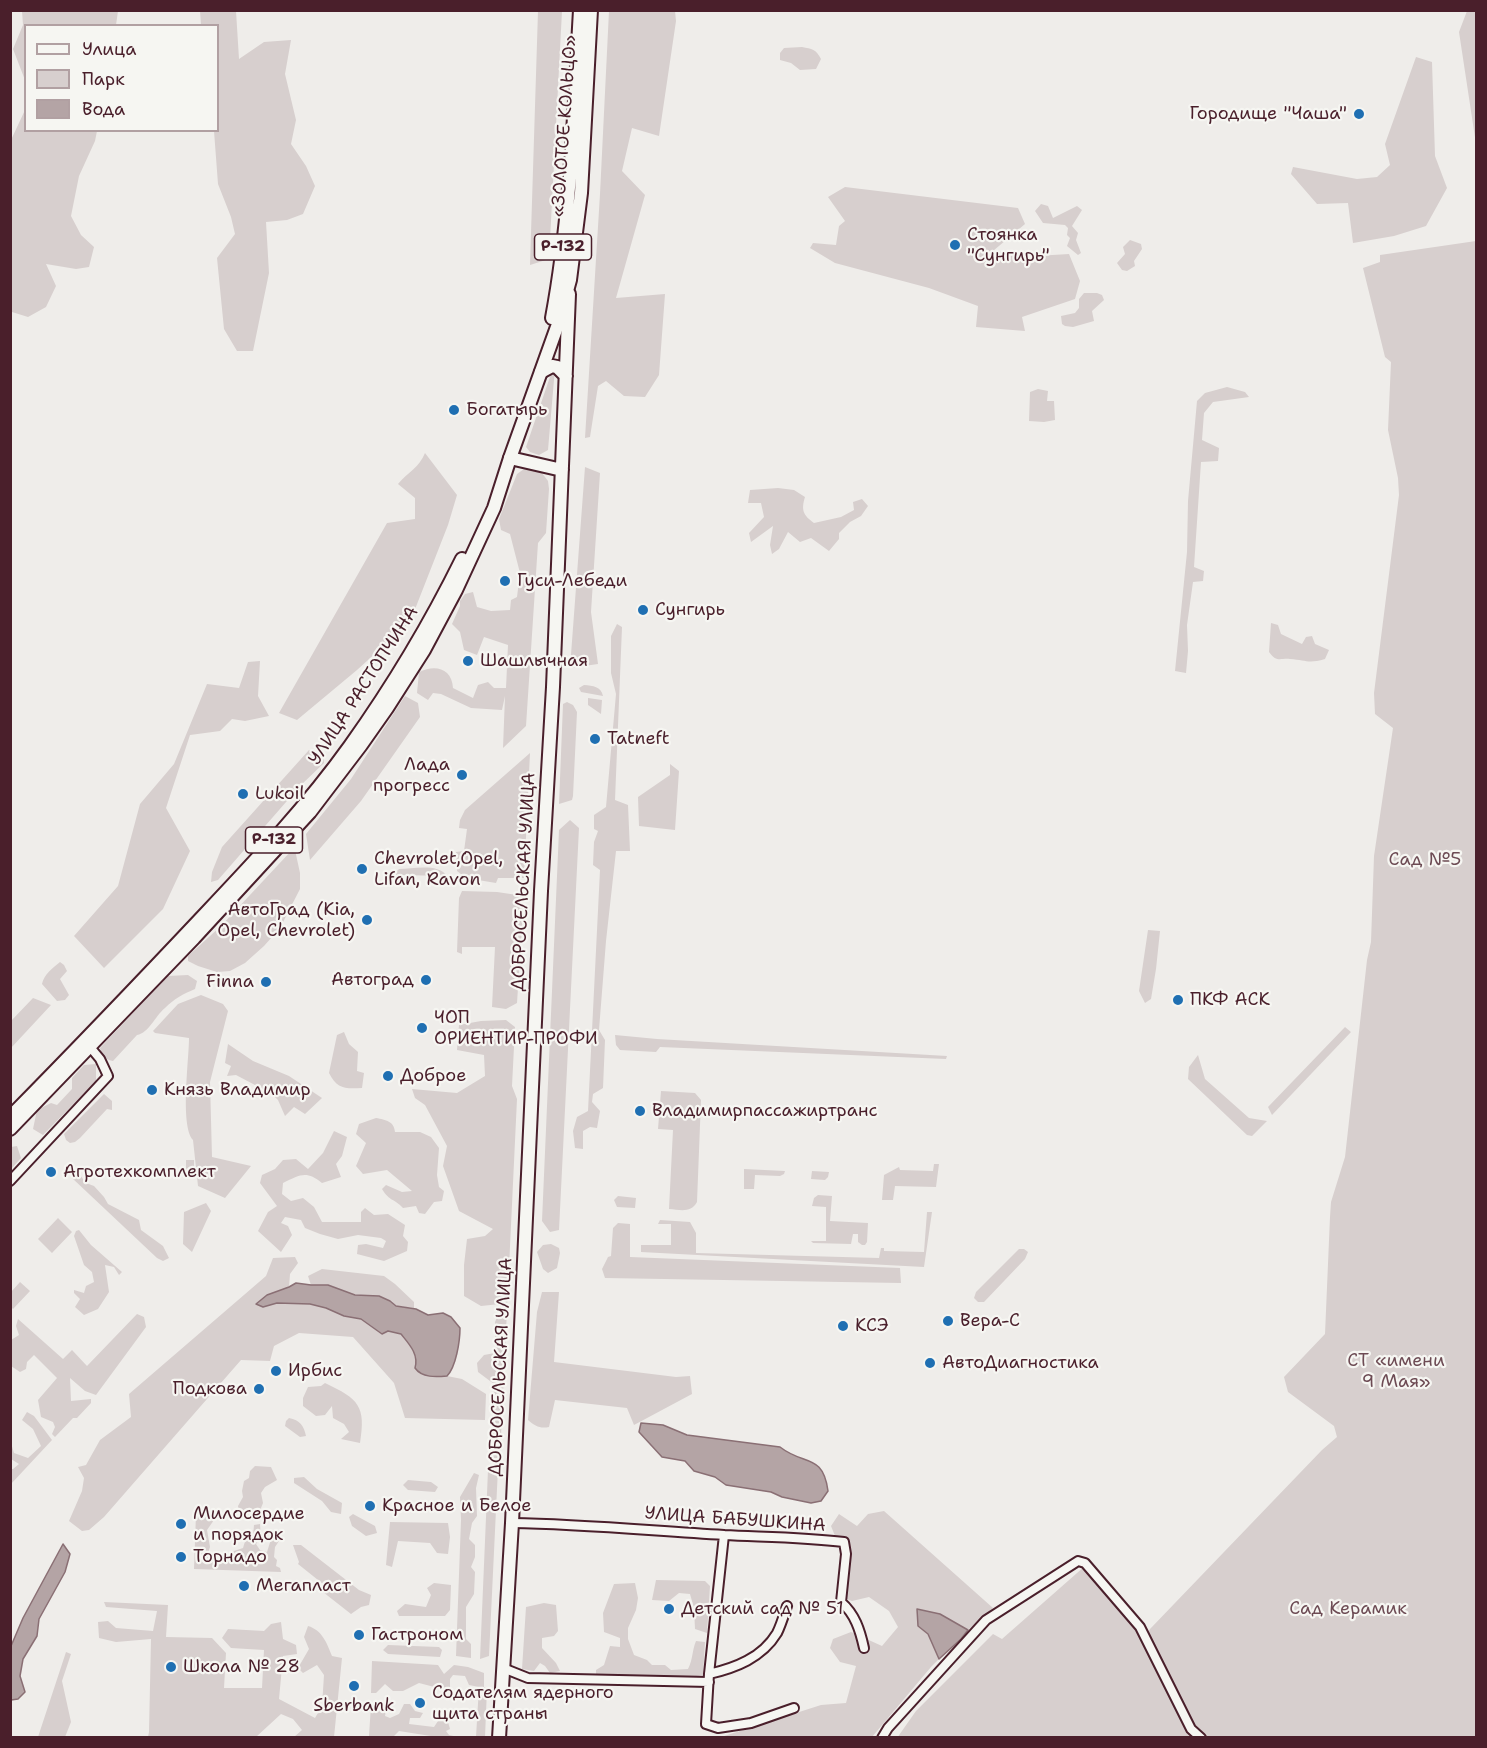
<!DOCTYPE html>
<html>
<head>
<meta charset="utf-8">
<style>
  body { margin:0 }
  #map { position:relative; width:1487px; height:1748px; overflow:hidden; background:#efedea; font-family:"Shantell Sans",sans-serif }
  canvas { display:block }
  .frame { position:absolute; inset:0; border:12px solid #4a1f2b; pointer-events:none }
  .legend { position:absolute; left:24px; top:24px; width:195px; height:108px; box-sizing:border-box; background:#f6f6f2; border:2px solid #b1a0a2; margin:0; padding:8px 10px; list-style:none; font-size:18px; color:#4a1f2b }
  .legend li { display:flex; align-items:center; gap:12px; height:30px }
  .legend b { width:30px; border:2px solid #b1a0a2 }
</style>
</head>
<body>
<div id="map">
<canvas width="1487" height="1748"></canvas>
<div class="frame"></div>
<ul class="legend">
<li><b style="height:8px;background:#f6f6f2"></b>Улица</li>
<li><b style="height:16px;background:#d7cfce"></b>Парк</li>
<li><b style="height:16px;background:#b4a4a5"></b>Вода</li>
</ul>
</div>
<script>
const ctx = document.querySelector('canvas').getContext('2d');
ctx.lineJoin = 'round';
function fillPath(path, color) { ctx.fillStyle = color; ctx.fill(path, 'evenodd'); }
function strokePath(path, color, width, dash) { ctx.strokeStyle = color; ctx.lineWidth = width; ctx.lineCap = dash ? 'butt' : 'round'; ctx.setLineDash(dash || []); ctx.stroke(path); }
function write(font, color, halo, rows, align = 'center') {
  ctx.font = font + ' "Shantell Sans",sans-serif'; ctx.lineWidth = 4.5; ctx.setLineDash([]); ctx.textBaseline = 'middle'; ctx.strokeStyle = halo; ctx.fillStyle = color; for (const [text, x, y, turn = 0] of rows) {
    ctx.save(); ctx.translate(x, y); ctx.rotate((+turn || 0) * Math.PI / 180); ctx.textAlign = isNaN(turn) ? turn : align; if (halo) ctx.strokeText(text, 0, 0); ctx.fillText(text, 0, 0); ctx.restore();
  }
}
fillPath(new Path2D(`
  M22,11v-1l96,1 -2,14 -90,1 -1,54 -12,-31 10,-24z
  M200,11h36l3,48 25,-17 27,-2 -6,34 11,46 -5,24 15,22 9,20 -12,28 -16,6 -21,2 3,51 -16,78h-16l-13,-22 -7,-71 18,-24 -4,-17 -13,-33 -4,-53 4,-1v-104l-17,-1z
  M538,11h24l-13,248 -19,6z
  M609,11h66l1,10 -17,115 -27,-8 -10,43 23,24 -29,103 49,-4 -6,81 -14,22 -21,-1 -18,-15 -8,5 -8,51 -5,1 15,-244z
  M1467,11h9v133l-17,-112z
  M802,47c10,2 14,2 19,12l-5,10 -16,1 -9,-7 -11,-3v-7l4,-5z
  M1416,57l16,5 3,94 12,32 -21,38 -32,10 -41,7 -5,-40 -31,1 -26,-30 2,-7 64,12 20,-2 13,-12 -5,-21z
  M25,110l1,20 71,1 -2,10 -16,35 -8,40 10,19 13,12 -5,20 -13,2 -30,-5 10,22 -10,21 -18,10 -16,-5 -2,3 1,-175z
  M845,187l173,21 7,16 -32,27 43,5 33,-2 11,27 -5,18 -53,18 3,14 -49,-4 2,-21 -49,-18 -94,-25 -25,-15 3,-5 23,2 3,-19 6,-5 -17,-24z
  M1041,204l7,2 5,12 24,-12 5,4 -10,16 6,7 -2,7 5,13 -3,2 -11,-9 3,-8 -3,-3 1,-7 -3,-3 -22,-2 -8,-12z
  M1130,240l11,4 1,5 -8,12 1,5 -8,5 -5,-1 -5,-7 8,-9 -2,-7z
  M1476,241v1496l-579,1 19,-27 77,-77 9,5 83,-73 58,74 7,-11 172,-179 15,-13 -3,-11 -46,-34 -4,-15 41,-43 5,-117 1,-15 14,-45 22,-197 4,-18 3,-86 19,-128 -18,-14 -1,-21 25,-198 -1,-17 -10,-48 3,-68 -6,-5 -22,-89 17,-6v-7z
  M1084,293h13l5,2 2,5 -12,11 2,10 -21,6 -8,-1 -3,-2 -1,-8 14,-3 4,-5v-9z
  M553,368h2l-7,82 -9,5 -9,-3 -4,-5z
  M1227,387l18,5 4,5 -36,5 -9,11 -2,27 17,8 -1,13 -17,1 -7,105 10,4 -1,10 -10,1 -6,43 1,26 -2,22 -11,-2 12,-119 1,-51 9,-100 8,-8z
  M1038,389l10,2 -1,10h7l1,19 -11,2 -15,-1 1,-29z
  M425,453l32,42 -9,30 -38,97 -53,48 -60,50 -18,-7 108,-190 28,-4v-21l-17,-14c11,-13 21,-16 27,-31z
  M585,467l15,6 -9,139 7,52 -28,4z
  M532,468l10,5 6,8 1,8 -3,44 -8,10 -12,183 -23,22 2,-52 -3,14 -31,-2 -30,-14 -8,-1 -5,7 -11,-7 2,-21c16,-8 33,-4 34,16l20,10 5,-13 10,-3 6,6h12l2,-43 -24,-8 -7,18 -13,-5 -4,-18 -8,-8 8,-18v-5l5,-7 8,-2 4,15 14,4 19,-1 1,-10 6,-3 3,-24 -10,-39 -9,-4 -2,-11 18,-45 7,-5z
  M778,488l16,2 11,7c-4,13 -2,18 9,26l27,-6 13,-7 -1,-8 9,-3 6,7 -7,10 -11,6 -11,11v6l-10,12 -18,-13 -11,4 -12,-10 -9,17 -7,5 -2,-9 3,-19 -22,16 -2,-9 15,-16 -3,-14h-13l2,-13z
  M1271,623l7,2 3,9 21,10 4,-7 6,-1 3,8 14,6 -4,9c-17,5 -19,1 -35,0 -10,-1 -13,4 -21,-7z
  M617,624l5,3 -7,173 13,5 2,46h-14l-10,90 -7,89 6,10 -2,48 -10,6 -1,8 8,9 -3,17 -7,-1 -7,4v18l-8,-1 -2,-17 4,-14 11,-6 12,-241 -7,-5 1,-23 4,-11 -4,-2v-14l12,-8 10,-113 -5,-21v-37z
  M260,661l-2,35 11,20 -24,5 -13,-2 -12,12 -30,4 -24,73 24,43 -27,58 -59,59 -30,-32 44,-50 22,-82 34,-40 33,-80 32,4 9,-26z
  M584,685c9,1 17,1 19,11l-22,-4 -2,-4z
  M405,696l13,7 2,14 -59,84 -51,59 -4,-26 45,-55z
  M588,698l14,2 -1,14 -13,-9z
  M567,702l6,3 4,7 -4,84 -1,4 -13,4 4,-100z
  M309,750l14,7 1,6 -24,23 -82,94 -7,2 1,-10 10,-25z
  M530,753l-6,125h-26l-2,5 -30,-5 -9,-7 -1,-19 8,-1 3,-22 -8,-1 1,-8 5,-10z
  M670,764l9,7 -4,59 -36,-4 -1,-29 32,-22z
  M570,820l9,8 -20,402 -9,2 -8,-11 17,-391z
  M292,850h3l5,23v16l-20,39 -16,18 -19,17 -15,8 -13,1 -19,-6 -10,-5v-5l33,-30z
  M399,869c14,0 39,-6 48,7l-46,-1 -1,6 -4,-3v-6z
  M462,891l35,1 27,4 -7,107 -11,6 -14,-2 3,-60h-33v7l-5,-2 2,-54z
  M1148,930l12,1 -4,38 -5,30 -6,4 -6,-12z
  M60,962l4,3 3,6 -7,8 9,16 -4,5 -8,1 -15,-17c2,-10 11,-16 18,-22z
  M188,975l9,6 -2,8c-12,5 -21,10 -30,19 -10,8 -16,25 -28,27l-24,26c-9,-2 -11,-5 -13,-13l68,-72z
  M201,995l22,9 5,7 -18,71 2,75 39,9 -26,32 -27,-12 -5,-46c-13,-14 -4,-80 -4,-102l-34,-5 -2,-2 25,-27z
  M33,998l18,7 -40,43v-27z
  M506,1020l9,7 -3,59 5,13 -17,358 -6,2h-4l4,-75 -16,-12 -1,-9 7,-8 11,-2v-31l5,-12v-6l-19,2 -17,-10v-31l3,-26 18,-3 8,-7 -34,-18 -16,-45 4,-20 -22,-41 -10,-7 -3,-9 45,4 28,-17 -1,-21 -27,-5 2,-25 22,-4z
  M1345,1027l6,5 -79,83 -4,-8z
  M344,1032l5,12 9,8 -1,19 7,2 -2,15c-17,1 -25,1 -33,-15l8,-38z
  M615,1035l42,4 290,17 -1,3 -286,-12 -4,5 -36,-2 -4,-5z
  M228,1044l25,17 36,15 33,22 -17,16 -11,-7 -9,9 -7,-16 -6,-6 -36,-19 -9,1 4,-10 -6,-3z
  M1198,1055l7,24 44,39 18,3 -15,15 -5,-1 -59,-56 1,-12z
  M96,1064v17l-53,54 -10,-6 4,-19 14,-7 6,2 15,-16v-11l12,-13z
  M661,1091l34,2 6,7 -4,102c-6,11 -16,8 -28,7l4,-79 -15,-1z
  M104,1094l8,7v9l-5,-1 -27,29 -5,4 -5,1 -4,-3 -2,-6z
  M376,1118c10,2 18,3 19,14h25l11,5 8,11 -2,27 2,12 5,4 -2,10 -8,1 -9,12 -6,-1 -3,-7 -13,2c-9,-10 -13,-6 -21,-19l4,-4 16,7 10,-1 -25,-21 -24,4 -7,-8 10,-23 -10,-9 3,-10z
  M334,1131l13,6 -5,19 -6,8 5,13 -19,6c-16,-13 -22,-8 -39,0l-1,11 9,7 12,-3 11,9 8,15h39v-10l4,-4 9,7 14,-1 17,11 -2,11 5,6 -1,9 -23,10 -27,-7 1,-9 8,-1 17,4 3,-7 -5,-3 -23,-3 -20,4 -18,-5 -15,-6 -4,-8 -16,-3 -4,6 7,3 4,9 -11,17 -23,-21 10,-19 9,-6 -17,-23 2,-8 13,-6 8,-9 13,-1 12,10 15,-16z
  M17,1146l4,12 -10,11v-22z
  M186,1160h8v18h-8z
  M934,1164h5l-3,23 -41,-1 -2,14h-11l2,-25 15,-8 1,3 33,1z
  M744,1169l41,2 -1,3 -4,2 -25,-1 -1,14h-10z
  M812,1171l17,1 -1,5 -3,3 -14,-1z
  M73,1174l7,1 6,8 8,3 10,11 4,7 31,16 2,10 22,16 6,12 -6,3 -6,-3 -85,-80z
  M818,1195l14,1 -2,25 38,2 -1,19 -2,3h-3l-4,-3v-8h-5l-2,10 -38,-1 -2,-2h15v-34l-14,-1 2,-8z
  M618,1196l18,2 -1,10 -18,-1 -3,-7z
  M206,1203l5,8 -19,41 -9,-8 1,-32z
  M927,1212h5l-8,55 -283,-15v-7h30v-21h-13l2,-4 30,2 6,11v20l183,5 2,-10h3v3l40,1z
  M58,1218l14,14 -20,21 -14,-14z
  M618,1223l12,1v33l270,11 1,15 -296,-5 -3,-9 6,-12 3,-1 2,-28z
  M79,1230l12,15 31,27 -3,3 -5,-8 -9,-2 4,27 -11,17 -14,6 -9,-8 5,-8 -6,-6v-3l10,3 2,-7 8,-4 -2,-10 -8,-7 -10,-29 2,-5z
  M551,1244l8,4 1,5 -3,15 -9,5 -5,-4 -6,-17 6,-7z
  M1019,1249h5l4,3 -3,7 -41,43h-6l-4,-4 2,-6z
  M295,1257l3,6 -8,11 -1,13 -22,8 -4,12 14,-4 33,1 16,4 18,8 17,3 21,14 6,-2 13,2 10,14 6,12 -2,9 18,9 14,-1 15,3 24,15 -1,26 -80,-2 -11,-35 -41,-46 -54,-4 -25,13 -4,15 -29,-1 -137,157 -15,13 -7,1 -13,-10 13,-30 2,-13 -6,-11 8,-2 14,-25 31,-23 -2,-23 137,-118 7,-18z
  M322,1269l62,7 11,8 19,18v6l-18,-2 -6,-5 -11,-5 -24,-1 -27,-10h-17l-3,-9z
  M20,1282l10,9 -17,18 -2,-2v-15z
  M542,1292h17l-5,70 122,15 14,-1 2,18 -58,31 -7,-17 -72,-8 -6,27c-9,2 -14,-1 -21,-7l9,-108z
  M137,1314l7,3 2,10 -50,68 -11,-4 -15,-13 1,23 20,-2v4l-14,15h-4l-18,19 -3,-3 3,-7 -2,-5 -12,-5 -3,-17 19,-22 -23,-23 -7,7 -1,7 -6,3 -9,-6v-26l8,-5 -3,-9 2,-7 45,40 9,-9 15,16z
  M325,1383c34,16 41,23 35,60l-19,-4 8,-7 -5,-8 -11,-6 -1,-12 -7,9 -9,1 -13,-10v-8l5,-11 13,-1z
  M27,1412l7,4 18,24 -41,44v-15h2l6,-5 -8,-5v-16l3,10 14,5 13,-12 -8,-17 -11,-9z
  M289,1418c11,2 15,8 17,18l-6,1 -15,-11 1,-5z
  M255,1466l16,1 6,13 -12,7 -4,6 2,10 -4,10 -20,2 -1,-9 5,-9 -1,-6 2,-10 5,-3 1,-7z
  M493,1466l5,2 -9,188 -9,3 8,-189z
  M474,1473l5,2 -3,13 1,28 -5,7 -3,16 6,6v12l-4,10 4,5 -1,22 -8,13v32l5,5v14l-15,-2 5,-136 -1,-23z
  M304,1477l13,12 25,14 -1,11 -10,-2 -9,-11 -28,-18v-5z
  M408,1480l23,2 7,5 -3,5 -27,-2 -5,-5z
  M884,1511l109,97 -25,22 -28,-16 -22,12 10,8 11,25 -8,8 -59,70 -154,1 103,-33 25,-2 10,-37 -16,-4 -10,-14 3,-9 18,-7 31,14 16,-19 -9,-16 -20,-14 -17,4 -8,-3 4,-30 -17,-42 8,-12 18,12 11,-12z
  M196,1514l17,1 1,5 -7,10 3,17 -2,6 21,4 5,-6 9,-3 3,-10 7,-1 1,-12 6,-1 1,14 -5,6 4,6 7,2 5,-16 6,-5 3,7 -6,9 -1,10 3,3 -1,6 4,2 1,4 -87,-3z
  M353,1514l22,12 2,7 -11,3 -14,-10 -3,-9z
  M390,1522l58,1 2,14 -2,17 -11,-1 -7,-10 -32,-2 -6,26 -6,-2z
  M293,1545h8l58,45 12,5 -2,10 -8,2 -10,7 -28,-22 3,-6 -2,-3 -1,1 -25,-20 1,-2z
  M656,1580l49,1 5,5 -3,47 -12,-4 -1,-21 -4,-14 -11,-1 -10,8 -17,-1z
  M434,1583l17,2 -1,25 -5,6h-46l-2,-5 8,-7 21,3 5,-12 -4,-7z
  M635,1583l3,15 -2,12 -8,18v11l6,16 13,5 5,5h13l6,5 17,-1c5,-9 4,-19 8,-28l9,1 -2,33 -17,3 -90,-2v-6l8,-5 6,-19 10,1v-9l-16,-6 -1,-19 11,-29z
  M104,1602l64,3 -2,32 46,1 14,15 -2,35h38l2,-38 -33,-2 -9,-10 6,-9 36,2 7,-7 10,-2 2,17 13,6 1,9 -14,2 -4,43 36,19 7,-12 2,-31 -7,-10 -14,8 -5,-5 11,-19 -5,-12 4,-11c14,4 19,17 24,30l10,2 -8,79h-40l8,-7 -9,-11 -12,-5 -25,23h-108l1,-5 2,-93 -35,3 -17,-4 -1,-16 10,-1 8,7 37,3 4,-20 -51,-4z
  M544,1603l12,2 2,26 -4,5 -12,2v10l14,15 4,8 -10,2 -5,-7 -5,-3 -6,8 -12,-2 4,-62z
  M388,1645l51,2 3,3 -2,7 -52,-3 -5,-4z
  M66,1652l5,2 -9,27 9,41 -6,15h-27z
  M372,1661l66,4 6,9 10,-9 14,2 16,6v14l3,2 -2,48h-9l3,-50 -10,-2 -4,-9 -12,-1 -3,4v10h-8l-23,-6 -16,8h-10l-8,-7 -9,9h-5z
  M404,1704h6l5,7 8,2 -3,5h-10l-1,6 25,3 6,-9 8,4 2,7 -4,2 3,4 9,2h-21l-38,-6 -6,6 -24,-1 2,-31h16l-2,11 5,2 9,-4z`), '#d7cfce');
const water = new Path2D(`
  M296,1283l15,2h17l27,10 24,1 11,5 6,5 20,3 12,6 15,-2 8,4 9,11c0,13 -4,39 -13,48 -11,1 -25,2 -32,-8 4,-14 -6,-24 -14,-34l-13,-3 -6,3 -21,-15 -17,-3 -18,-8 -16,-4 -33,-1 -14,4 -7,-3 11,-9 22,-8z
  M641,1423l22,2 24,10 93,12c24,19 43,6 48,44l-7,10 -10,2 -29,-6 -11,-5 -45,-7 -11,-8 -21,-6 -9,-10 -23,-4 -23,-25z
  M63,1544l7,10 -5,18 -26,47 -2,17 -14,23 -3,17 5,16 -7,7 -7,1v-54l12,-28z
  M917,1609l23,5 28,16 -7,9 -22,20 -11,-25 -10,-8z`);
fillPath(water, '#b4a4a5');
strokePath(water, '#8a6f74', 1.5);
const minor = new Path2D(`
  M10,1181l98,-105 -8,-17 -10,-12
  M512,1523c71,1 141,8 212,12 40,2 80,2 120,7l2,12 -5,48c14,12 19,28 23,46
  M724,1535l-15,139 -3,50 12,4 33,-5 43,-15
  M503,1668l25,10 181,4
  M709,1674c26,-6 53,-16 68,-41 4,-8 7,-18 10,-27
  M882,1738l6,-10 98,-108 92,-59 7,2 55,64 51,102 10,9`);
const primary = new Path2D(`
  M541,372l11,-6 5,1 9,9
  M510,458l52,12
  M499,1738l13,-215 29,-632 12,-204 16,-393`);
const trunk = new Path2D(`
  M552,318c19,-102 22,-205 28,-308
  M10,1117c66,-67 131,-135 195,-203 51,-54 102,-108 145,-168 42,-59 80,-122 112,-187
  M10,1129l184,-191 116,-126 51,-67 26,-37 37,-58 32,-60 38,-82 16,-50 48,-134 12,-44 11,-87 10,-183`);
strokePath(minor, '#4a1f2b', 12);
strokePath(primary, '#4a1f2b', 16);
strokePath(trunk, '#4a1f2b', 16);
strokePath(minor, '#f6f6f2', 8);
strokePath(primary, '#f6f6f2', 12);
strokePath(trunk, '#f6f6f2', 12);
for (const [x, y, r, color] of [
  [1359,114,6,"#1f6fb2"],
  [955,245,6,"#1f6fb2"],
  [454,410,6,"#1f6fb2"],
  [505,581,6,"#1f6fb2"],
  [643,610,6,"#1f6fb2"],
  [468,661,6,"#1f6fb2"],
  [595,739,6,"#1f6fb2"],
  [462,775,6,"#1f6fb2"],
  [243,794,6,"#1f6fb2"],
  [362,869,6,"#1f6fb2"],
  [367,920,6,"#1f6fb2"],
  [426,980,6,"#1f6fb2"],
  [266,982,6,"#1f6fb2"],
  [1178,1000,6,"#1f6fb2"],
  [422,1028,6,"#1f6fb2"],
  [388,1076,6,"#1f6fb2"],
  [152,1090,6,"#1f6fb2"],
  [640,1111,6,"#1f6fb2"],
  [51,1172,6,"#1f6fb2"],
  [948,1321,6,"#1f6fb2"],
  [843,1326,6,"#1f6fb2"],
  [930,1363,6,"#1f6fb2"],
  [276,1371,6,"#1f6fb2"],
  [259,1389,6,"#1f6fb2"],
  [370,1506,6,"#1f6fb2"],
  [181,1524,6,"#1f6fb2"],
  [181,1557,6,"#1f6fb2"],
  [244,1586,6,"#1f6fb2"],
  [669,1609,6,"#1f6fb2"],
  [359,1635,6,"#1f6fb2"],
  [171,1667,6,"#1f6fb2"],
  [354,1686,6,"#1f6fb2"],
  [420,1703,6,"#1f6fb2"]
]) { const dot = new Path2D(); dot.arc(x, y, r, 0, 2 * Math.PI); ctx.fillStyle = color; ctx.fill(dot); strokePath(dot, '#f6f6f2', 2); }
for (const [x, y, w] of [
  [563,247,57],
  [274,840,57]
]) { const box = new Path2D(); box.roundRect(x - w / 2, y - 13, w, 26, 4.5); ctx.fillStyle = '#f6f6f2'; ctx.fill(box); strokePath(box, '#4a1f2b', 1.5); }
write('bold 16px', '#4a1f2b', null, [
  ["Р-132",563,247],
  ["Р-132",274,840]
]);
write('18px', '#4a1f2b', '#f6f6f2', [
  ["Городище \"Чаша\"",1347,114,"right"],
  ["Стоянка",967,235],
  ["\"Сунгирь\"",967,256],
  ["Богатырь",466,410],
  ["Гуси-Лебеди",517,581],
  ["Сунгирь",655,610],
  ["Шашлычная",480,661],
  ["Tatneft",607,739],
  ["Лада",450,765,"right"],
  ["прогресс",450,786,"right"],
  ["Lukoil",255,794],
  ["Chevrolet,Opel,",374,859],
  ["Lifan, Ravon",374,880],
  ["АвтоГрад (Kia,",355,910,"right"],
  ["Opel, Chevrolet)",355,931,"right"],
  ["Автоград",414,980,"right"],
  ["Finna",254,982,"right"],
  ["ПКФ АСК",1190,1000],
  ["ЧОП",434,1018],
  ["ОРИЕНТИР-ПРОФИ",434,1039],
  ["Доброе",400,1076],
  ["Князь Владимир",164,1090],
  ["Владимирпассажиртранс",652,1111],
  ["Агротехкомплект",63,1172],
  ["Вера-С",960,1321],
  ["КСЭ",855,1326],
  ["АвтоДиагностика",942,1363],
  ["Ирбис",288,1371],
  ["Подкова",247,1389,"right"],
  ["Красное и Белое",382,1506],
  ["Милосердие",193,1514],
  ["и порядок",193,1535],
  ["Торнадо",193,1557],
  ["Мегапласт",256,1586],
  ["Детский сад № 51",681,1609],
  ["Гастроном",371,1635],
  ["Школа № 28",183,1667],
  ["Содателям ядерного",432,1693],
  ["щита страны",432,1714],
  ["Sberbank",354,1706,"center"]
], 'left');
write('18px', '#4a1f2b', '#f6f6f2', [
  ["«ЗОЛОТОЕ КОЛЬЦО»",565,126,-86],
  ["УЛИЦА РАСТОПЧИНА",364,686,-57],
  ["ДОБРОСЕЛЬСКАЯ УЛИЦА",524,882,-87],
  ["ДОБРОСЕЛЬСКАЯ УЛИЦА",501,1367,-87],
  ["УЛИЦА БАБУШКИНА",735,1520,4]
]);
write('18px', '#6d4b54', '#f6f6f2', [
  ["Сад №5",1425,860],
  ["СТ «имени",1396,1361],
  ["9 Мая»",1396,1382],
  ["Сад Керамик",1348,1609]
]);
</script>
</body>
</html>
